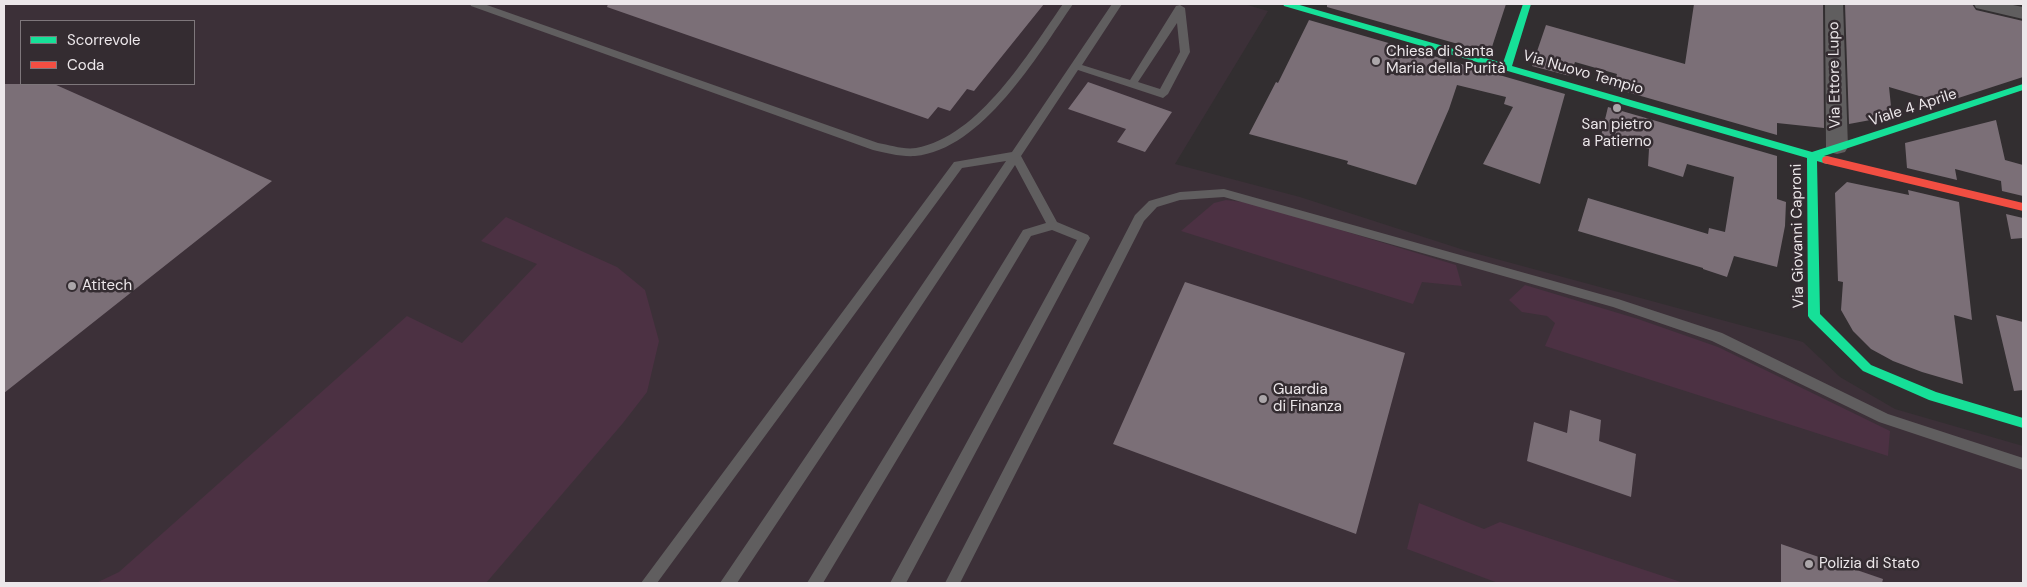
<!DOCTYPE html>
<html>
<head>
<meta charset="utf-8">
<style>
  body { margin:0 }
  #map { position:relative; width:2027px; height:587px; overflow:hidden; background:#322e30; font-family:"DM Sans",sans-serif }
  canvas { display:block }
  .frame { position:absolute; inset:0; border:5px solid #ece7ea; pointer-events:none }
  .legend { position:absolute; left:20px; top:20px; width:175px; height:65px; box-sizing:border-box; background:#342c31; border:1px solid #7e777b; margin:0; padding:6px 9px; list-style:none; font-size:15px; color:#ece7ea }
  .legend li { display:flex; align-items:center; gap:10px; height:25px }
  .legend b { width:25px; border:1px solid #7e777b }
</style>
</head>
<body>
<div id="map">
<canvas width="2027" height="587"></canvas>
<div class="frame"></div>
<ul class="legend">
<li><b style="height:6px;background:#16e098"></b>Scorrevole</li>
<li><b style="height:6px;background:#f24e42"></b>Coda</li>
</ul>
</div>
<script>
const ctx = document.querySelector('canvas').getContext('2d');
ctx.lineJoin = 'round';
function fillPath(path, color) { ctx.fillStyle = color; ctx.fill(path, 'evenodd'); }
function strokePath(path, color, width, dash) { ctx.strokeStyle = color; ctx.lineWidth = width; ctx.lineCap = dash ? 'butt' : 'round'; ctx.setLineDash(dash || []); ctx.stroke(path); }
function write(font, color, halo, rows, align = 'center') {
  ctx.font = font + ' "DM Sans",sans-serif'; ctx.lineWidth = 5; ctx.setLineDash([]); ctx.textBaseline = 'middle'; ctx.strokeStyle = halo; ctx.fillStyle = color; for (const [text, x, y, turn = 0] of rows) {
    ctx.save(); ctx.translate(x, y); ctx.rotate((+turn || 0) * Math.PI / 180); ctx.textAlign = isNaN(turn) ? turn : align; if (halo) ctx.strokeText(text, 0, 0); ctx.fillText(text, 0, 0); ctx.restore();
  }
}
fillPath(new Path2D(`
  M4,4h1240l24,7 -93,153 125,33 167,54 336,91 37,35 55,32 128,37v137h-2019zM21,21h173v63h-173z`), '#3c3038');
fillPath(new Path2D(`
  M1226,200l26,3 204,62 6,21 -40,-4 -9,22 -232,-73 33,-28z
  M506,217l111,50 28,23 14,51 -12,51 -24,31 -137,160h-390l23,-11 288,-256 55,27 75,-79 -56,-23z
  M1525,285l113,34 80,28 172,84 -2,25 -343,-110 10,-23 -8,-7 -25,-4 -13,-12z
  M1419,503l65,26 16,-7 184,61h-186l-91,-34z`), '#4c3143');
fillPath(new Path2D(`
  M608,4h436l-70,87 -7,-2 -17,22 -12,-4 -10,12 -321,-112z
  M1327,4h179l-16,49 -163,-46z
  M1694,4h129l1,124 -47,-5v12l-164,-47 4,-14 -42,-12 -5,14 -38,-10 14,-41 139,39z
  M1845,4h127l4,6 47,11v56l-80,26 -54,-16 3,29 -43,8z
  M1309,20l256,74 -25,90 -57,-20 30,-57 -9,-3 2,-7 -49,-12 -8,24 -33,76 -69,-21 1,-3 -99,-27 27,-52 2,1z
  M1088,82l84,30 -27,40 -28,-10 9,-13 -58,-20z
  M4,84h50l218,97 -268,212z
  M1608,107l169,49v43l9,3 -1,24 -8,41 -43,-11 -7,21 -24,-8v-1l-125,-37 10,-33 120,36 1,-6 16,4 9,-55 -47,-13 -4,13 -35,-11 1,-17 -48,-13z
  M1996,120l9,40 18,5v31l-21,-5 -1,-10 -46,-12 2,11 -50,-12 -2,-25z
  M1847,182l62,13 -1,-5 51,12 13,118 -18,-5 9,69 -41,-12 -29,-11 -22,-12 -18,-18 -12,-21 2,-28 -5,-1 -3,-88z
  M2006,214l17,4v20l-12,1z
  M1185,282l220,71 -49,181 -243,-90z
  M1996,315l27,7v68l-9,1z
  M1570,410l31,10 -2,21 37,13 -5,43 -104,-36 7,-39 33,11z
  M1781,544l102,35 -1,4h-101z`), '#7b6f77');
fillPath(new Path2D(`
  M470,4h14l394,139c12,2 26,7 38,5 63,-11 113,-96 147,-144h10c-35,51 -91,146 -158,152 -13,1 -30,-3 -42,-6l-402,-144z
  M1112,4h10l-40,61 48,15 46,-74 4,-1 5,3 5,44 -22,42 -5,4 -85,-28 -57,86 36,66 31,13 2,3 -184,345h-16l187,-343 -25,-10 -21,6 -208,347h-16l216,-353 23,-7 -31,-58 -278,418h-17l286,-422 -44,7 -305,415h-16l313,-421 58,-10zM1177,23l3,29 -20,37 -22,-7z
  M1224,189l394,110 104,34 166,81 135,44v12l-144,-48 -167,-81 -99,-34 -389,-110 -44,3 -23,7 -13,14 -184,362h-15l190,-368 14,-14 31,-9z`), '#605e5f');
fillPath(new Path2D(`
  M1825,4h18l5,143 -3,5 -8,2 -8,-2 -3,-5z
  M1974,4h34l15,3v12l-47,-11z`), '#605e5f');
fillPath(new Path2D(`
  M1283,4h13l207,59 20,-59h8l-19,62 300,86 211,-68v6l-199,66 7,1 1,3 -1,3 -4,1 -10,-3 3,153 51,51 65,27 87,26v10l-94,-28 -66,-29 -53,-52 -2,-3 -1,-158 -523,-152z`), '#16e098');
fillPath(new Path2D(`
  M1827,156l196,47v8l-200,-48 -1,-3 1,-3z`), '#f24e42');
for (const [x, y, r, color] of [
  [1376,61,5,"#aba6a9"],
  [1617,108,5,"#aba6a9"],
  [72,286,5,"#aba6a9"],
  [1263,399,5,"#aba6a9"],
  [1809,564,5,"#aba6a9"]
]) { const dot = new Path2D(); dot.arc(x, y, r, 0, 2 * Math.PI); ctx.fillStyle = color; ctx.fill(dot); strokePath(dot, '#342c31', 2); }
write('15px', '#ece7ea', '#342c31', [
  ["Chiesa di Santa",1386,52],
  ["Maria della Purità",1386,69],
  ["San pietro",1617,125,"center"],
  ["a Patierno",1617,142,"center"],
  ["Atitech",82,286],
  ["Guardia",1273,390],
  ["di Finanza",1273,407],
  ["Polizia di Stato",1819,564]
], 'left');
write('15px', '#ece7ea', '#342c31', [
  ["Via Nuovo Tempio",1583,73,16],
  ["Via Ettore Lupo",1835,75,-91],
  ["Viale 4 Aprile",1913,108,-18],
  ["Via Giovanni Caproni",1798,236,-91]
]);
</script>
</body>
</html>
